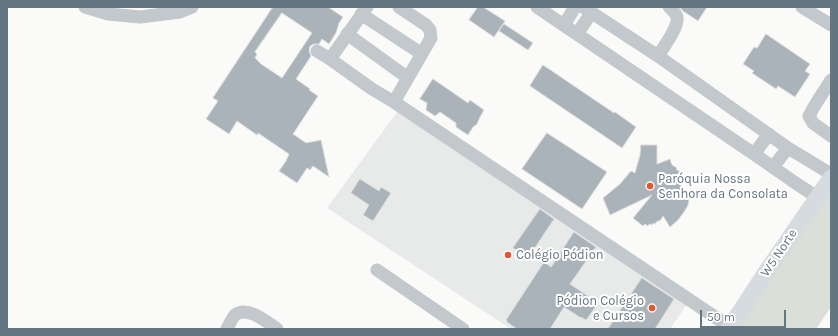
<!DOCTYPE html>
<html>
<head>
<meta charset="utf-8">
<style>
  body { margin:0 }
  #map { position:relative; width:838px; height:336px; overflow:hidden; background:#fafaf8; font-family:Karla,sans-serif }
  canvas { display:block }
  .frame { position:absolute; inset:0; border:8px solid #657683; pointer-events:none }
  .scale { position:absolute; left:700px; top:310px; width:86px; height:18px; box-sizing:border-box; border:2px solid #657683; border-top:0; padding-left:5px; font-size:12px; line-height:14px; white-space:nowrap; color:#657683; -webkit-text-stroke:3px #fff; paint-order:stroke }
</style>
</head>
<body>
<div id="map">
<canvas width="838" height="336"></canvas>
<div class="frame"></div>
<div class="scale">50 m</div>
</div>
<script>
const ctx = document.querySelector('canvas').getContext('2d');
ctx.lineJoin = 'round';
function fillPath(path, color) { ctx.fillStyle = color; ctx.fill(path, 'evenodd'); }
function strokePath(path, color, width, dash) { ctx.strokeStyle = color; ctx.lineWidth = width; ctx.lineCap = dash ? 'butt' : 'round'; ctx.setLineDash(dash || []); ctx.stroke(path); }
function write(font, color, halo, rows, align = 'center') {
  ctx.font = font + ' Karla,sans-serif'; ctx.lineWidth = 4; ctx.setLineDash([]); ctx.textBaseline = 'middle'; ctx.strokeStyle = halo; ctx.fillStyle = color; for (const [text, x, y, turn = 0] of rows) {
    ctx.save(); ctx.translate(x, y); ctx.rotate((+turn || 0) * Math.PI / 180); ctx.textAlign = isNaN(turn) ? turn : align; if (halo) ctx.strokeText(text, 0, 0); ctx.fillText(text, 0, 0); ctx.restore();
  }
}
fillPath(new Path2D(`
  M400,108l289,193 -19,28h-159l-184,-121z`), '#e8e9e9');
fillPath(new Path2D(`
  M831,187v120l-15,22h-81z`), '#dadfd7');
const building = new Path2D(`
  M273,7h55l15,10 -4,6 -3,10 -7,11 -7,-5 -3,5h-5l-4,2 -1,5 2,5 -15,23 14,10 -1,1 9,6 -25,38 13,9 15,-3 8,37 -16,-11 -3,4 -3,-2 -10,15 -18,-12 7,-10 3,-7 -31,-21 -1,2 -20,-14 -8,13 -23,-15 12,-18 -5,-3zM282,13l30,20 -30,45 -21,-14 -6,-6 2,-4 -2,-2z
  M478,7h5l22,14 -11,16 -25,-17z
  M680,7h27l-9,14 -15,-10z
  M504,24l29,19 -5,7 -29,-19z
  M766,34l44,30 -5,7 5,3 -15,23 -17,-11 -2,3 -24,-16 2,-2 -11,-7 11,-17 3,1z
  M543,65l71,48 1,-1 21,15 -14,21 -92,-62z
  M433,79l35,24 2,-3 14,10 -4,7 -3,7 -4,3 -5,8 -12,-8v-4l-16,-11 -5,4 -9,-6 1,-7 -7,-4z
  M547,133l60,39 -25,37 -60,-40z
  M641,145h16v19l13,-5 2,6 5,3 -1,1 4,3 -2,2 3,2 -2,2 2,1 -1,3 2,1 -2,2 2,1 -2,3h1l-2,4 11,2 -2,10 -4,7 -6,8 -8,7 -7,-11 -3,5 -1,-1 -1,2 -1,-1 -2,3 -2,-1 -1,2 -3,-1 -1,2 -3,-2 -2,2 -10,-8 19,-23 -42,20 -7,-17 17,-14 11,-13 4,2 5,-18z
  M360,179l19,12 2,-4 10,6 -18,28 -10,-6 6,-10 -18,-12z
  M540,209l14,10 -26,39 -15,-10z
  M574,232l22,15 -26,37 28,19 -11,16 -1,1 -5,-3v1l-17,-11 -14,22h-33l-10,-7v-1l-1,-1 38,-58 7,5z
  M642,278l32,21 -19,30h-47z`);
fillPath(building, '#aab3b9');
strokePath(building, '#dcdcda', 1);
strokePath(new Path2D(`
  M85,7l23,7 32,3 40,-5 12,-5
  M537,7l217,147 40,28 23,15
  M583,7l75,49 130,92 43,26
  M802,7l29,18
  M361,14l61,40
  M564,25l11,-18
  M347,34l61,44
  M577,34l15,-22
  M317,51l13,8 42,30 22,13 336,225
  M658,56c5,-8 21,-29 19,-39 -1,-4 -5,-7 -8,-10
  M330,59l37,-52
  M831,80l-16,25 -6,11 4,7 18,13
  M394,102l37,-64 -1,-8 -4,-5 -27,-18
  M754,154l15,-20
  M773,167l15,-19
  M377,270l86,59
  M227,329c2,-4 5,-11 8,-14 12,-10 32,7 42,14`), '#c3c8cc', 13);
strokePath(new Path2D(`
  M729,329l40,-61 62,-90`), '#d6dbdf', 17);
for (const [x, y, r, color] of [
  [650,186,4,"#e4572e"],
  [508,255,4,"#e4572e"],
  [652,308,4,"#e4572e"]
]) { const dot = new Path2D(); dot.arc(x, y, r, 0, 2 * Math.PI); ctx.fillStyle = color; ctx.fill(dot); strokePath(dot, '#fff', 1.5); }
write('13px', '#657683', '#fff', [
  ["Paróquia Nossa",658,179],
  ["Senhora da Consolata",658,194],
  ["Colégio Pódion",516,255],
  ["Pódion Colégio",644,301,"right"],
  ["e Cursos",644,316,"right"]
], 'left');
write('13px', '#657683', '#fff', [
  ["W5 Norte",779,253,-56]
]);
</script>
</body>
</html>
